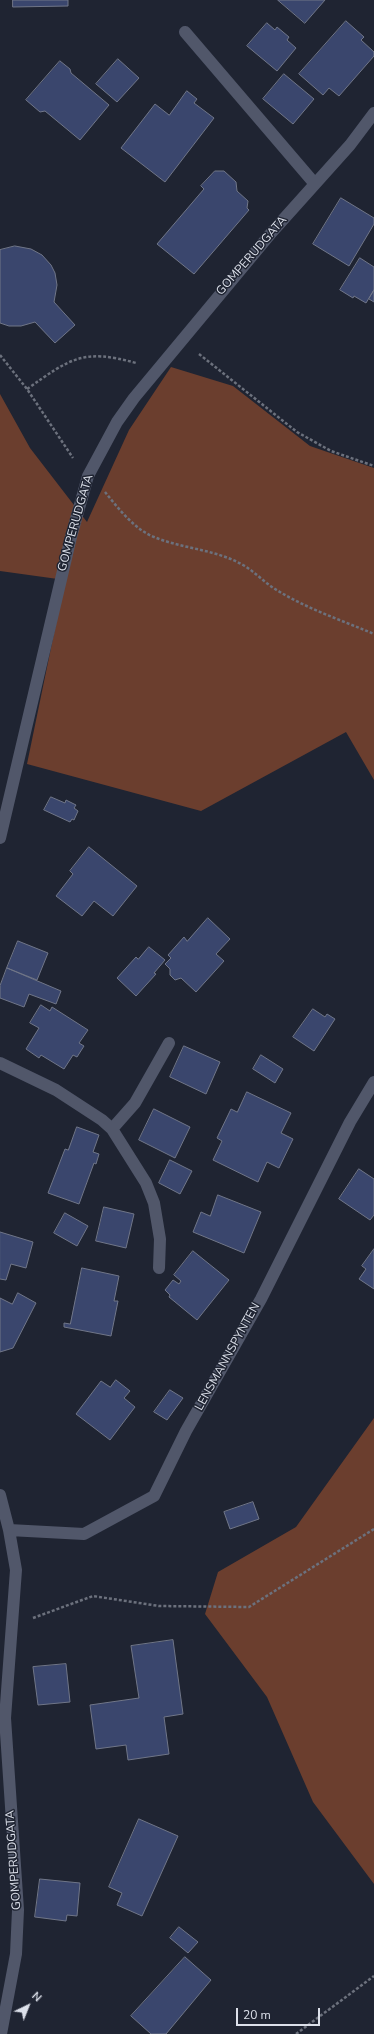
<!DOCTYPE html>
<html>
<head>
<meta charset="utf-8">
<style>
  body { margin:0 }
  #map { position:relative; width:374px; height:2034px; overflow:hidden; background:#1f2432; font-family:"Nunito Sans",sans-serif }
  canvas { display:block }
  .north { position:absolute; left:8px; top:1986px; width:40px; height:40px; -webkit-text-stroke:3px #1f2432; paint-order:stroke; rotate:43deg; font-size:11px; font-weight:700; line-height:16px; text-align:center; color:#dce0ea }
  .north::after { content:''; display:block; margin:auto; width:14px; height:18px; background:#dce0ea; clip-path:polygon(50% 0,100% 100%,50% 72%,0 100%) }
  .scale { position:absolute; left:236px; top:2008px; width:84px; height:18px; box-sizing:border-box; border:2px solid #dce0ea; border-top:0; padding-left:5px; font-size:12px; line-height:14px; white-space:nowrap; color:#dce0ea; -webkit-text-stroke:3px #1f2432; paint-order:stroke }
</style>
</head>
<body>
<div id="map">
<canvas width="374" height="2034"></canvas>
<div class="north">N</div>
<div class="scale">20 m</div>
</div>
<script>
const ctx = document.querySelector('canvas').getContext('2d');
ctx.lineJoin = 'round';
function fillPath(path, color) { ctx.fillStyle = color; ctx.fill(path, 'evenodd'); }
function strokePath(path, color, width, dash) { ctx.strokeStyle = color; ctx.lineWidth = width; ctx.lineCap = dash ? 'butt' : 'round'; ctx.setLineDash(dash || []); ctx.stroke(path); }
function write(font, color, halo, rows, align = 'center') {
  ctx.font = font + ' "Nunito Sans",sans-serif'; ctx.lineWidth = 3; ctx.setLineDash([]); ctx.textBaseline = 'middle'; ctx.strokeStyle = halo; ctx.fillStyle = color; for (const [text, x, y, turn = 0] of rows) {
    ctx.save(); ctx.translate(x, y); ctx.rotate((+turn || 0) * Math.PI / 180); ctx.textAlign = isNaN(turn) ? turn : align; if (halo) ctx.strokeText(text, 0, 0); ctx.fillText(text, 0, 0); ctx.restore();
  }
}
fillPath(new Path2D(`
  M171,367l62,19 77,60 64,22v312l-28,-48 -145,79 -174,-47 38,-184 -65,-9v-177l30,54 57,74 42,-92z
  M374,1418v466l-61,-82 -46,-105 -62,-83 13,-42 78,-45z`), '#6b3e2e');
const building = new Path2D(`
  M13,0h55v6l-55,1z
  M278,0h47l-20,23z
  M346,21l18,16 -3,3 13,12v4l-35,40 -10,-8 -6,7 -24,-21z
  M267,23l8,7 2,-3 12,10 -2,3 9,8 -19,23 -30,-25z
  M118,59l21,19 -22,24 -21,-18z
  M60,61l10,8 1,4 38,32 -29,35 -35,-29 -5,1 -14,-12z
  M284,74l30,25 -21,25 -30,-25z
  M187,91l10,8 -3,4 20,15 -49,64 -44,-34 34,-44 14,11z
  M215,171h9l12,11 1,9 11,10 -1,7 2,2 -55,64 -37,-30 47,-55 -3,-3z
  M341,198l33,20v6l-25,42 -36,-22z
  M15,246l16,3 11,6 9,10 4,8 2,12 -3,17 21,23 -20,18 -20,-21 -14,4h-12l-9,-3v-73z
  M360,258l14,9v23l-8,13 -12,-7 -1,2 -13,-8z
  M374,290v12l-5,-3z
  M51,797l14,6 1,-3 10,5 -2,3 4,3 -4,9 -2,-1 -2,3 -26,-12z
  M89,847l48,39 -24,30 -19,-15 -12,15 -26,-20 17,-22 -3,-3z
  M208,918l22,21 -14,15 8,7 -28,31 -15,-14 -6,2 -5,-5v-6l-5,-5 6,-6 -3,-3 16,-18 3,4z
  M18,941l30,12 -11,27 -30,-12z
  M149,947l16,13 -11,13 2,1 -20,22 -19,-18 19,-21 2,2z
  M7,968l54,23 -5,13 -27,-10 -5,13 -24,-9v-12z
  M41,1005l9,6 2,-4 36,23 -9,13 5,3 -7,11 -4,-2 -9,14 -23,-14 -2,3 -13,-9 13,-21 -9,-5z
  M313,1009l12,8 2,-3 8,5 -21,32 -21,-14z
  M184,1046l36,16 -14,32 -36,-17z
  M261,1055l22,14 -8,14 -22,-14z
  M247,1092l44,21 -10,20 12,6 -14,29 -12,-6 -9,20 -45,-22 9,-19 -5,-3 14,-29 6,3z
  M154,1109l36,18 -15,31 -36,-18z
  M77,1127l22,8 -6,17 6,2 -3,10 -2,-1 -15,41 -31,-11 17,-44 3,1z
  M170,1160l22,11 -12,23 -21,-11z
  M359,1169l15,10v36l-4,5 -31,-21z
  M218,1195l43,17 -17,41 -51,-21 8,-20 9,4z
  M104,1207l30,7 -8,34 -30,-7z
  M65,1213l23,13 -11,20 -23,-13z
  M0,1232l33,10 -7,26 -15,-4 -5,16 -6,-1z
  M374,1249v40l-15,-10 7,-10 -4,-3z
  M193,1251l36,29 -32,40 -28,-23 1,-2 -5,-5 8,-10 6,4 2,-3 -7,-6z
  M82,1268l37,8 -5,25h4l-7,35 -47,-9v-4l6,1z
  M18,1293l18,10 -23,45 -13,4v-54l12,6z
  M116,1380l14,11 -6,7 11,9 -25,33 -34,-26 25,-33 9,6z
  M170,1390l13,8 -16,22 -13,-8z
  M253,1502l6,17 -29,10 -6,-17z
  M173,1640l10,74 -19,3 5,37 -41,6 -2,-15 -30,4 -6,-44 49,-7 -8,-52z
  M66,1664l4,38 -32,3 -5,-38z
  M139,1819l39,17 -36,80 -25,-11 5,-12 -13,-6z
  M40,1879l40,4 -3,33 -10,-1 -1,6 -31,-4z
  M179,1927l19,15 -10,11 -18,-15z
  M185,1957l26,23 -45,54h-15l-20,-18z`);
fillPath(building, '#3a466d');
strokePath(building, '#707688', 1);
strokePath(new Path2D(`
  M199,354l98,78 34,19 43,15
  M0,355l27,34 46,69
  M27,389c43,-30 55,-41 109,-26
  M105,492c13,16 29,37 49,45 29,12 61,12 89,28 12,7 21,17 32,24 30,19 66,31 99,45
  M33,1618l60,-22 66,10 90,1 125,-78
  M296,2034l78,-58`), '#6c717d', 2.5, [3, 2]);
strokePath(new Path2D(`
  M0,1063l56,27 46,30 10,9 34,54 8,20 6,36 -1,29
  M112,1129l23,-26 34,-60`), '#51576a', 12);
strokePath(new Path2D(`
  M185,32l130,152
  M0,838l71,-301 17,-61 29,-54 17,-24 138,-166 78,-87 24,-32
  M0,1495l9,35 7,40 -11,148 13,192 -2,44 -15,80
  M9,1530l75,4 70,-38 32,-65 75,-132 89,-177 24,-40`), '#51576a', 12);
write('12px', '#dce0ea', '#1f2432', [
  ["GOMPERUDGATA",252,256,-49],
  ["GOMPERUDGATA",76,523,-74],
  ["LENSMANNSPYNTEN",228,1357,-61],
  ["GOMPERUDGATA",14,1860,-94]
]);
</script>
</body>
</html>
